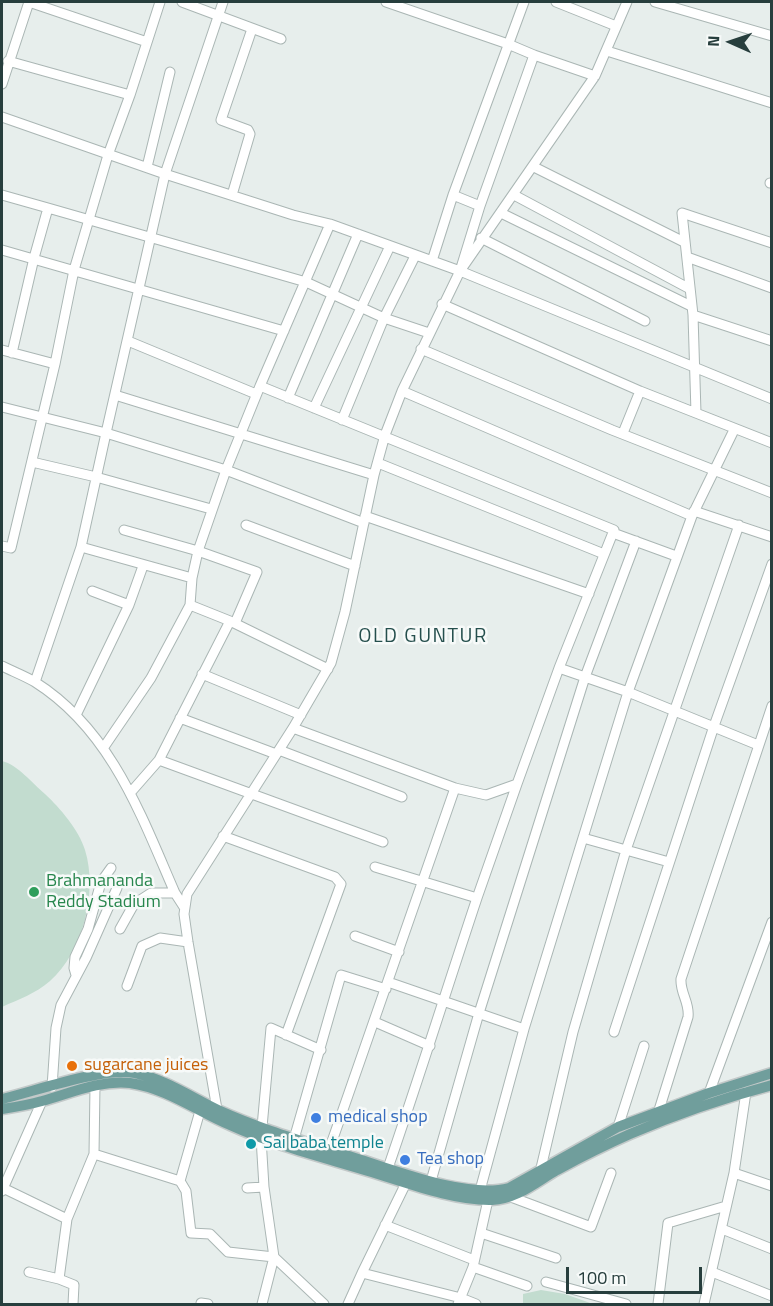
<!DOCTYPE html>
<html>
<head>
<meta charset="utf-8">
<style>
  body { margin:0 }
  #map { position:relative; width:773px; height:1306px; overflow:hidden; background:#e7eeec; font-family:"Titillium Web",sans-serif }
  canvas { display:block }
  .frame { position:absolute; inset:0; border:3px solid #273e3d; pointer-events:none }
  .north { position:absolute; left:701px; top:12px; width:60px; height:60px; -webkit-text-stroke:4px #f7faf9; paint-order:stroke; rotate:273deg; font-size:16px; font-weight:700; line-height:24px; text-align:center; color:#273e3d }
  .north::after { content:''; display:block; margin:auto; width:21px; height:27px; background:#273e3d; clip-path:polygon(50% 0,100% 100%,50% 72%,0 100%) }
  .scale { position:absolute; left:566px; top:1267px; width:136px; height:27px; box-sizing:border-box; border:3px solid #273e3d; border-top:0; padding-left:8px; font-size:18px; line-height:21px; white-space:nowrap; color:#273e3d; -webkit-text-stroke:4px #f7faf9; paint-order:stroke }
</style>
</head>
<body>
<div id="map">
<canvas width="773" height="1306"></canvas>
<div class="frame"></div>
<div class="north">N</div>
<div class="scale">100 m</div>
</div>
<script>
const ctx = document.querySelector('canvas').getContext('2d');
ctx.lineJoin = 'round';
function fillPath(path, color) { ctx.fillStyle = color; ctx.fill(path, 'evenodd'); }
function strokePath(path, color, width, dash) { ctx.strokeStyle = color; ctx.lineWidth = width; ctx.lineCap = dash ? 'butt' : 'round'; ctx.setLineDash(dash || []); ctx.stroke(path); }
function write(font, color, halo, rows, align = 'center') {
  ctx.font = font + ' "Titillium Web",sans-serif'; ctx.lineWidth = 5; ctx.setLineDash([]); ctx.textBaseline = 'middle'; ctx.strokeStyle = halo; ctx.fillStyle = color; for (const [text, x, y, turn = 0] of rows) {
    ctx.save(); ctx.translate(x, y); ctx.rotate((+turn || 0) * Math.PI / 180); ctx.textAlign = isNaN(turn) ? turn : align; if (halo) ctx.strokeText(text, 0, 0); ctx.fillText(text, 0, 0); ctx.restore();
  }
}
fillPath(new Path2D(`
  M2,761c16,4 30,22 43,33 15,14 34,36 40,56 13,42 -2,102 -35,131 -15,13 -31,18 -48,26z
  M541,1290l24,4 28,10h-70v-10z`), '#c2dccf');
const minor = new Path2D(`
  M29,2l118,40
  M182,2l99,37
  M386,2l122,42 26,11
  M556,2l60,24
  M655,2l117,34
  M607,51l165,52
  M8,61l122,34
  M2,84l27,-82
  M2,117l163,57 128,41 37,9 130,47
  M147,167l23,-95
  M534,167l150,75
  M770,183h2
  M2,195l46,13 -14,50 -22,95
  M232,195l18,-61 -2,-4 -27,-10 31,-91
  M453,195l27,11 -20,65 312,128
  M514,195l176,94
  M480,206l54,-151 61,21
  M48,208l258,74 78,36 45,15
  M501,213l190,93
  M330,224l-70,162 -34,84 138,53
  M481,238l164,83
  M2,250l282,81
  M687,257l85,31
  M432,261l21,-66 71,-193
  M442,304l198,87 132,52
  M693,315l79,26
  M128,341l128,53
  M421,349l191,81 160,63
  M2,350l53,14
  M260,386l354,144 -55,138 -42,116 -31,11 -31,-7 -162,-60
  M402,391l290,125
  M115,395l259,80
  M288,398l70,-164
  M2,407l104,26 -25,114 -46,135
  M314,408l76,-162
  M696,413l-3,-98 -11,-102 90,30
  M342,420l42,-102 31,-62
  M623,433l17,-42
  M32,462l64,15 115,32
  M378,463l226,91
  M694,511l78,26
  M365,516l224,78
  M246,525l109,41
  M124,530l74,21 59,21 -22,51
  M613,533l63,23
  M2,546l9,2 44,-184 19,-94 34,-115 22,-60 30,-93
  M81,547l111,31
  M92,591l37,14
  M230,621l98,48
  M2,666c10,5 23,10 33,16 76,48 106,133 140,211l9,14
  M559,668l69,24 130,53
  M202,674l99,41
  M76,715l53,-110 14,-39
  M180,718l96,36
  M104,747l47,-69 39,-73 2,-27 6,-27 28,-81 -120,-37 59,-259 58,-172
  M279,750l123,47
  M159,760l224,82
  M131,792l28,-32 71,-139 -40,-16
  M223,836l112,41 6,7 -55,151
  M583,838l86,24
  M375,867l102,31c-30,90 -58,180 -89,270
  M477,898l40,-114
  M120,929l14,-25 17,-11h24
  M355,936l44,16
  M76,975l-2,-7 1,-11 13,-28 13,-47 10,-14
  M388,982l136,47
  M127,986l15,-40 18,-8 28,4
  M375,1022l55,24
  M614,1032l100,-306 58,-162
  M321,1050l-50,-22 -10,110 3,49 10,70 50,47
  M52,1087l4,-59 5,-23 25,-47 31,-70
  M709,1093l63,-171
  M659,1110l29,-93c2,-14 -8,-24 -7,-38l91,-273
  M218,1115l-30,-173 -4,-28 3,-20 106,-166 38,-65 14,-51 29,-137 11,-40 17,-44 58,-120 135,-195 32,-74
  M618,1127l26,-81
  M294,1139l47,-164 45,14
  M329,1150l126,-362
  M94,1154l86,27 6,10 5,42 19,1 18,18 46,5 -12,47
  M541,1168l32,-136 53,-182 113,-325
  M734,1173l38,13
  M180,1181l20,-70
  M431,1181l48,-168 106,-336 51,-136
  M3,1188l64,31 27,-65 1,-68
  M247,1188l17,-1
  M2,1191l40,-90
  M479,1194l45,-165 104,-337 64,-176 42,-86
  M511,1197l80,30 20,-54
  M67,1219l-8,60 15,6 -1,19
  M385,1225l89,35
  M722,1229l50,20
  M481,1233l75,25
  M473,1267l54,19
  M29,1272l30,7
  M712,1272l60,24
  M362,1273l44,-90
  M546,1282l80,22
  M201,1303l7,1
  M348,1304l14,-31 99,25 15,6
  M458,1304l15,-37 15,-67
  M658,1304l10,-81 58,-17
  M704,1304l30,-131 12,-81`);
const major = new Path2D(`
  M2,1099c34,-8 100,-32 133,-26 29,6 56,24 83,37 44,20 91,33 137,48 42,13 112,41 154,30l109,-61 91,-34 63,-20
  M2,1109c13,-2 26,-4 40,-8 29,-8 57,-21 88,-18 36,5 67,28 100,42 44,20 92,32 138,46 37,11 85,30 124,29 25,-1 44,-18 65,-30 24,-13 48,-25 73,-36 46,-20 93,-36 142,-49`);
strokePath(minor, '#aab6b4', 11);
strokePath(major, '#c3c9c9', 13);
strokePath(minor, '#fff', 9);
strokePath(major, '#709e9c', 10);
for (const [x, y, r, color] of [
  [34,892,6,"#2e9e5b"],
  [72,1066,6,"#e8710a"],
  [316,1118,6,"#3f7fe0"],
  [251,1144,6,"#0f9aa8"],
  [405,1160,6,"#3f7fe0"]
]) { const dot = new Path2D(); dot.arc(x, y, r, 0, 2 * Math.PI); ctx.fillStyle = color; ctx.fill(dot); strokePath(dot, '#f7faf9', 2); }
write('18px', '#27864d', '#f7faf9', [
  ["Brahmananda",46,882],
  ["Reddy Stadium",46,903]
], 'left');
write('18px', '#c56008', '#f7faf9', [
  ["sugarcane juices",84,1066]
], 'left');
write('18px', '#366cbe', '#f7faf9', [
  ["medical shop",328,1118],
  ["Tea shop",417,1160]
], 'left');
write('18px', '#0d838f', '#f7faf9', [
  ["Sai baba temple",263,1144]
], 'left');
ctx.letterSpacing = '1.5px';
write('20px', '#254f4d', '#f7faf9', [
  ["OLD GUNTUR",423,637]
]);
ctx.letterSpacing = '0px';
</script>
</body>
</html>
